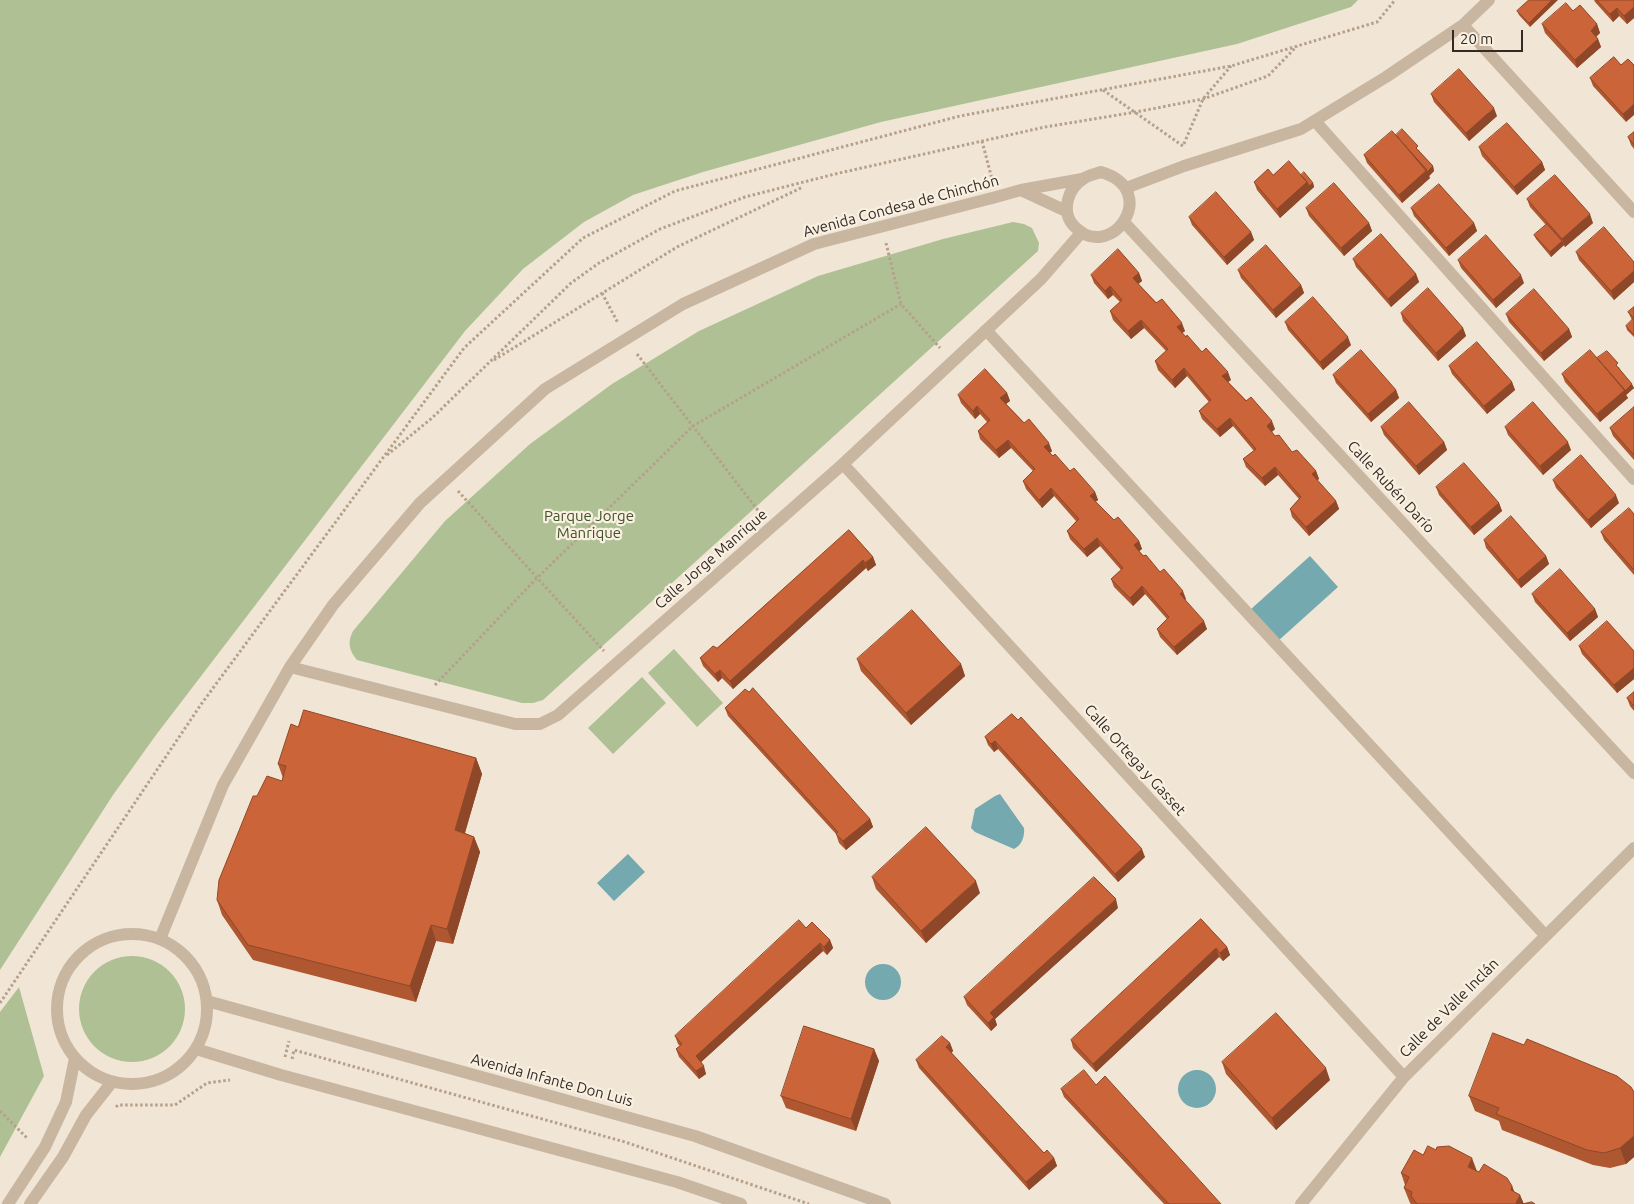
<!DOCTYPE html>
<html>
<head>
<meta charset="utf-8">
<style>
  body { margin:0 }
  #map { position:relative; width:1634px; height:1204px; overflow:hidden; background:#f1e6d5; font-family:Ubuntu,sans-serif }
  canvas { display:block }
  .scale { position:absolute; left:1452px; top:30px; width:71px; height:22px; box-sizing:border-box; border:2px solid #332a24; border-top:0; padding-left:6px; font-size:15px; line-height:18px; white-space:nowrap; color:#332a24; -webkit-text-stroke:4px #f9f0e1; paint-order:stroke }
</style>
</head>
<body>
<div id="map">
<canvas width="1634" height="1204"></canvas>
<div class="scale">20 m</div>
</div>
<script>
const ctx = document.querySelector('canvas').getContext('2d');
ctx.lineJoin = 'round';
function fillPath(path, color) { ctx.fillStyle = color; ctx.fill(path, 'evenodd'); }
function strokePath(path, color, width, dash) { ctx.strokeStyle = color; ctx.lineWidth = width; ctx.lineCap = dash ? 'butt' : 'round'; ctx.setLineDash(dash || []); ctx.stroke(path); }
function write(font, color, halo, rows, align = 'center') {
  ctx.font = font + ' Ubuntu,sans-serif'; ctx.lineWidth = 4.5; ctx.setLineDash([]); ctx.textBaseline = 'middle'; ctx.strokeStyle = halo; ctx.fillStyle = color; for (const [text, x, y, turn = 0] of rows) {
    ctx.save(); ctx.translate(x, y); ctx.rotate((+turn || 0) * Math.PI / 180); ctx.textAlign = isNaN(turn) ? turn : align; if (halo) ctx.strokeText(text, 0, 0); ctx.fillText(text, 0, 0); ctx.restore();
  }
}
fillPath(new Path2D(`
  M0,0h1358l-7,7 -114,37 -356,78 -178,50 -70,23 -49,27 -61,47 -58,62 -309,404 -43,60 -113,175z
  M1013,222l11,2 8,4 7,15 -1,8 -495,449 -10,3h-11l-165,-43c-8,-10 -10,-17 -4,-29l92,-110 85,-77 82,-60 87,-53 119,-55 125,-37z
  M674,649l49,54 -26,24 -49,-54z
  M642,677l24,26 -53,51 -25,-26z
  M79 1009a53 53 0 1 1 106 0a53 53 0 1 1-106 0Z
  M19,987l25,89 -44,81v-145z`), '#afc095');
fillPath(new Path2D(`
  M1310,556l28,31 -60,54 -28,-31z
  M1000,794l24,34c1,8 -2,17 -10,21l-39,-17 -4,-4 4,-19 20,-13z
  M628,854l17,18 -31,29 -17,-18z
  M865 982a18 18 0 1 1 36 0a18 18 0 1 1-36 0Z
  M1178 1089a19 19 0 1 1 38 0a19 19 0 1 1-38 0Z`), '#73a9af');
strokePath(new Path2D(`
  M1103,90l80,56 20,-47 28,-33
  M982,141l10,38
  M886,243l15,61 39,44
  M602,293l16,30
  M637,354l123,159
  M494,360l183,-113 126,-60
  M387,455l45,-37 139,-135 28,-20 61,-34 85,-32 90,-23 210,-47 91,-15 67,-13 65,-23 29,-30
  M458,491l146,160
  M435,685l99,-104 159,-155 208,-122
  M0,1003l202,-300 262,-355 119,-110 92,-47 285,-75 271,-50 146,-44 18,-22
  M285,1057l4,-16
  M292,1059l2,-9 331,92 184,62
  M116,1107l2,-2h57l32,-22 23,-3
  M0,1111l28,28`), '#b5a08b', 3, [2.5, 2.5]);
strokePath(new Path2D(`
  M1463,25l171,187
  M1315,121l319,358
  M1101,172c62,18 9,94 -28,53 -12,-14 -5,-37 10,-46 5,-4 12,-5 18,-7z
  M1126,188l58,-22 117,-37 85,-52 77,-52 26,-25
  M1021,190l45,21
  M1124,222l510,551
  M986,330l559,605
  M843,464l561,613
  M290,667l225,57h25l18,-9 285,-251 198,-185 40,-46
  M57 1009a75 75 0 1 1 150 0a75 75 0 1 1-150 0Z
  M160,939l63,-154 67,-118 43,-62 87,-102 125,-114 138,-85 131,-60 182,-47 25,-7 61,-11
  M207,1001l488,135 190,68
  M196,1049l85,26 396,107 64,22
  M8,1204l37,-57 21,-45 9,-44
  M30,1204l33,-47 23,-42 26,-33
  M1301,1204l103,-127 230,-229`), '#c9b6a1', 12);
fillPath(new Path2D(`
  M1529,0l1,27 -11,-12 -2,-4z
  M1594,0h40v18l-7,6 -8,-8 -6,6 -18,-20z
  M1573,11l24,13 3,9 -4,3 2,3 3,8 -24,21 -32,-35 -3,-9z
  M1614,57l12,65 -33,-36 -3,-8z
  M1431,94l66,22 -28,25 -35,-39z
  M1634,132v17l-3,-4 -3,-8z
  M1396,135l24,16h-1l14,15 1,5 -5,5 1,2 -28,25 -35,-40 -3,-8z
  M1479,147l63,15 3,8 -28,25 -35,-39z
  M1273,175h28l12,8 1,4 -34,31 -23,-28 -3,-8z
  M1527,199l66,24 -28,24 -1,-2 -13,12 -15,-18 -2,-4 12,-10 -16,-18z
  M1306,208l63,15 3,8 -28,25 -35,-40z
  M1411,208l63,15 3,8 -28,25 -35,-40z
  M1189,217l62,15 3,8 -27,25 -35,-40z
  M1576,252l58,10v20l-20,18 -35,-40z
  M1353,259l63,15 3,8 -28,25 -35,-40z
  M1458,260l66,23 -28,25 -35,-40z
  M1238,270l63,15 3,8 -28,25 -35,-40z
  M1139,273l3,8 -4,3 47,47 -3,2 4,4 16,15 29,28 -3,2 47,47 -3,3 3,4 17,16 24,19 3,8 -2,1 19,21 3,8 -30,27 -17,-19 -2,-8 9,-10 -21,-24 -13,11 -19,-19 -3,-8 11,-8 -21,-25 -13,11 -18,-18 -3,-8 10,-9 -22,-26 -12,12 -17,-18 -3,-9 11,-10 -22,-23 -13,11 -18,-19 -3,-9 10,-9 -7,-7 -5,4 -14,-16 -3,-8z
  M1634,307v30l-7,-7 -1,-4 6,-6 -4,-8z
  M1401,313l62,15 3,8 -28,25 -35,-40z
  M1506,314l63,15 3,8 -28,24 -35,-39z
  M1285,322l66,23 -28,25 -35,-40z
  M1597,358l23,10h-1l15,20 -8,7 2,3 -28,24 -35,-40 -3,-8z
  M1449,366l63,16 3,8 -28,24 -35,-40z
  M1333,375l63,15 3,8 -28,24 -35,-39z
  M1007,393l3,8 -4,3 46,47 -2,2 3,3 17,15 25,21 3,8 -3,2 19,18 25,21 3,8 -3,2 47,48 -1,1 22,29 -30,26 -17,-18 -3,-8 10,-10 -22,-25 -12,12 -19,-19 -3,-8 10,-9 -21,-24 -13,11 -17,-18 -3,-8 9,-10 -22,-25 -12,12 -16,-19 -3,-8 10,-10 -22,-23 -12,10 -19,-19 -2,-8 9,-9 -7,-8 -5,5 -14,-16 -3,-8z
  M1634,407v53l-21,-24 -3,-8z
  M1381,427l63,15 3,8 -28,25 -35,-40z
  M1505,427l66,23 -28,25 -35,-40z
  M1553,480l66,23 -28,25 -35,-40z
  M1436,487l63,16 3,8 -28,24 -35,-40z
  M1634,514v61l-30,-35 -3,-8z
  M849,530l24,27 3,8 -8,6 -2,-3 -133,121 -11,-11 -4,4 -15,-16 -3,-8 17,-10z
  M1484,540l62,16 3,8 -28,24 -35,-40z
  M1532,594l63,15 3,8 -28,24 -35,-39z
  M1579,646l55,5v28l-17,14 -35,-39z
  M857,659l104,5 4,12 -54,49 -50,-54z
  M1634,692v19l-4,-5 -3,-8z
  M725,708l145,111 3,8 -27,23 -7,-7 -3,-9 -108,-118z
  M1012,714l133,143 -27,25 -120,-133 -4,3 -6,-7 -3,-8z
  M298,727l178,31 6,16 -17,59 9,4 6,15 -27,92 -17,-3 -20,61 -163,-42 -31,-45 -5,-15 65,-119 1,-3 -5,-14z
  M872,877l108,16 -54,50 -50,-54z
  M1118,908l-123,111 2,6 -6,6 -24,-26 -3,-8z
  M1201,919l26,28 3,8 -7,6 -4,-4 -123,115 -23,-24 -2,-8z
  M806,928l24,12 3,8 -6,7 -4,-4 -122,111 5,12 -7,5 -20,-22 -3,-8 4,-3 -2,-2 -3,-8z
  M950,1043l3,8 -2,2 93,100 10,5 3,8 -28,24 -110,-122 -3,-8z
  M1524,1045l110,47v65l-8,7 -16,4 -17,-3 -91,-35 -3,-9 -24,-10 -6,-15z
  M874,1049l5,12 -23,70 -70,-23 -5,-12z
  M1222,1062l108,18 -54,50 -50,-56z
  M1061,1089l160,115h-57l-100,-107z
  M1423,1155l54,16 35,15 2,6 6,3 3,8 12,1h-124l-1,-1 -6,-15 1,-3 -4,-12z`), '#af5731');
fillPath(new Path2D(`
  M1552,0h6l-28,27 -1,-4z
  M1634,7v11l-7,6 -3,-8z
  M1617,8l2,8 -6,6 -3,-8z
  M1597,24l3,9 -6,6 -3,-8z
  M1598,39l3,8 -24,21 -2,-8z
  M1634,104v11l-8,7 -3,-8z
  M1494,108l3,8 -28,25 -3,-8z
  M1542,162l3,8 -28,25 -3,-8z
  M1433,166l1,5 -5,5 1,2 -28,25 -3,-8 28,-25z
  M1307,182l6,1 1,4 -34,31 -3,-9z
  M1590,214l3,9 -28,24 -3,-8z
  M1369,223l3,8 -28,25 -3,-8z
  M1474,223l3,8 -28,25 -3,-8z
  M1251,232l3,8 -27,25 -3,-8z
  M1562,241l2,4 -13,12 -1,-5z
  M1634,271v11l-20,18 -3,-9z
  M1139,273l3,8 -6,5 -3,-8z
  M1416,274l3,8 -28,25 -3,-8z
  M1521,275l3,8 -28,25 -3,-8z
  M1301,285l3,8 -28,25 -3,-8z
  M1110,286l3,9 -5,4 -3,-8z
  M1141,320l3,8 -13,11 -3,-8z
  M1182,323l3,8 -5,4 -3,-8z
  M1463,328l3,8 -28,25 -2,-8z
  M1569,329l3,8 -28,24 -3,-8z
  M1348,337l3,8 -28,25 -3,-8z
  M1184,368l3,8 -12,12 -3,-8z
  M1228,372l3,8 -6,4 -3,-8z
  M1512,382l3,8 -28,24 -3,-8z
  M1632,384l2,4 -8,7 2,3 -28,24 -3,-8z
  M1396,390l3,8 -28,24 -3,-8z
  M1007,393l3,8 -7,5 -3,-8z
  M977,406l3,8 -5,5 -2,-8z
  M1230,418l3,8 -13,11 -3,-8z
  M1272,421l3,8 -6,5 -2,-8z
  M1008,440l3,8 -12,10 -3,-8z
  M1444,442l3,8 -28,25 -3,-9z
  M1568,442l3,8 -28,25 -3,-9z
  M1049,443l3,8 -5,4 -3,-8z
  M1275,467l3,8 -13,11 -3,-8z
  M1316,471l3,8 -4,3 -3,-8z
  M1051,488l3,8 -12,12 -3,-8z
  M1095,492l3,8 -5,4 -3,-8z
  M1616,495l3,8 -28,25 -3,-8z
  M1336,501l3,8 -30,27 -3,-9z
  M1499,503l3,8 -28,24 -3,-8z
  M1097,538l3,8 -13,11 -3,-8z
  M1139,541l3,8 -5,4 -3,-8z
  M1546,556l3,8 -28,24 -3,-8z
  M873,557l3,8 -8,6 -3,-8z
  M863,560l3,8 -133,121 -3,-8z
  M1142,586l3,8 -12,12 -3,-8z
  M1183,591l3,8 -3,3 -3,-8z
  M1595,609l3,8 -28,24 -3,-8z
  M1204,621l3,8 -30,26 -3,-8z
  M961,664l4,12 -54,49 -5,-12z
  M1634,668v11l-17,14 -3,-8z
  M720,670l2,8 -4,4 -3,-8z
  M995,741l3,8 -4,3 -3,-8z
  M476,758l6,16 -21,72 -6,-16z
  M870,819l3,8 -27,23 -3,-9z
  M474,837l6,15 -27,92 -6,-15z
  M1142,849l3,8 -27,25 -3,-8z
  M976,881l4,12 -54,50 -5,-12z
  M1116,899l2,9 -123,111 2,6 -6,6 -3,-8 2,-10z
  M431,925l5,16 -20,61 -6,-16z
  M830,940l3,8 -6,7 -3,-8z
  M820,943l3,8 -124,113 -3,-8z
  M1227,947l3,8 -7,6 -3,-8z
  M1216,948l3,9 -123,115 -3,-8z
  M950,1043l3,8 -4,5 -3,-9z
  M874,1049l5,12 -23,70 -5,-12z
  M704,1066l2,8 -7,5 -3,-8z
  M1326,1068l4,12 -54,50 -4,-12z
  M1634,1136v21l-8,7 -6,-16z
  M1054,1158l3,8 -28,24 -3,-8z
  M1472,1158l6,16 -10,-7z
  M1512,1186l6,15 2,-6 4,9h-8l-5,-14z`), '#8e4728');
const building = new Path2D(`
  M1529,0h23l-23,23 -12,-12z
  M1597,0h37v7l-10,9 -7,-8 -7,6z
  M1566,3l7,8 7,-6 17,19 -6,7 7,8 -23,21 -33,-36z
  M1614,57l7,8 7,-6 6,6v39l-11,10 -33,-36z
  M1459,69l35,39 -28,25 -35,-39z
  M1507,123l35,39 -28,25 -35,-40z
  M1402,129l16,17 -2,2 17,18 -6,6 -31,-37z
  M1392,131l35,39 -28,25 -35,-40z
  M1634,132v13l-6,-8z
  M1289,161l18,21 -30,27 -23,-27 14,-13 5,6z
  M1304,172l9,11 -4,3 -2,-4 -6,-7z
  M1555,175l35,39 -28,25 -35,-40z
  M1334,183l35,40 -28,25 -35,-40z
  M1439,184l35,39 -28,25 -35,-40z
  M1216,192l35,40 -27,25 -35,-40z
  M1547,224l15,17 -12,11 -16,-17z
  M1604,227l30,35v9l-23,20 -35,-39z
  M1381,234l35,40 -28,25 -35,-40z
  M1486,235l35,40 -28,25 -35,-40z
  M1266,245l35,40 -28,25 -35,-40z
  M1118,249l21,24 -6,5 23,25 6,-4 20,24 -5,4 9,10 1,-2 15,17 4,-4 22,24 -6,4 24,25 5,-4 21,24 -5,5 8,10 4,-1 13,17 5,-2 19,21 -4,3 24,27 -30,26 -16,-18 11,-12 -26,-30 -13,11 -19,-19 13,-10 -26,-31 -13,11 -18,-18 12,-11 -27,-32 -12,12 -17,-19 13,-12 -27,-29 -13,11 -18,-20 12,-11 -12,-14 -5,5 -14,-16z
  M1428,288l35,40 -27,25 -35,-40z
  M1534,289l35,40 -28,24 -35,-39z
  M1313,297l35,40 -28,25 -35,-40z
  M1634,307v11l-6,-6z
  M1633,319l1,2v14l-8,-9z
  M1477,342l35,40 -28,24 -35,-40z
  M1361,350l35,40 -28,24 -35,-39z
  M1590,350l35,40 -28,24 -35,-40z
  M1607,351l11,12 -2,2 16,19 -7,7 -28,-33z
  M985,369l22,24 -7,5 24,25 5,-4 20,24 -5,4 9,9 2,-2 15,17 4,-3 21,24 -5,4 24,24 4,-3 21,24 -5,4 9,11 3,-1 14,17 4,-3 19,22 -3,3 24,27 -30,26 -17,-18 12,-12 -27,-31 -12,12 -19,-19 12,-11 -26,-30 -13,11 -17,-18 12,-12 -28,-31 -12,12 -16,-19 12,-12 -27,-29 -12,10 -18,-19 12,-11 -13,-14 -4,5 -15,-16z
  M1409,402l35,40 -28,24 -35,-39z
  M1533,402l35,40 -28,24 -35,-39z
  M1634,407v48l-24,-27z
  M1581,455l35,40 -28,25 -35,-40z
  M1464,463l35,40 -28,24 -35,-40z
  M1629,508l5,6v56l-33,-38z
  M1511,516l35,40 -28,24 -34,-40z
  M849,530l24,27 -8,6 -2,-3 -133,121 -10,-11 -5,4 -15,-16 13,-12 4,2z
  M1560,569l35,40 -28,24 -35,-39z
  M912,610l49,54 -55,49 -49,-54z
  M1607,621l27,30v17l-20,17 -35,-39z
  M753,688l117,131 -27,22 -7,-7 2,-2 -113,-124 20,-19 4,3z
  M1634,692v14l-7,-8z
  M304,710l172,48 -21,72 19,7 -27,92 -16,-4 -21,61 -162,-41 -31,-45 2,-20 34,-84h4l10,-20 15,5 4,-15 -8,-2 13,-40 7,3z
  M1012,714l6,6 3,-3 121,132 -27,25 -120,-133 -4,3 -6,-7z
  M926,827l50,54 -55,50 -49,-54z
  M1094,877l22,22 -126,114 4,4 -6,6 -24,-26z
  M1201,919l26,28 -7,6 -4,-5 -123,116 -22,-24z
  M799,920l7,8 6,-6 18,18 -6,7 -4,-4 -124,113 8,10 -8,5 -20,-22 6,-5 -7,-8z
  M1276,1013l50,55 -54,50 -50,-56z
  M804,1026l70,23 -23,70 -70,-23z
  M1493,1033l31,12 3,-6 90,37 14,11 3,5v44l-14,12 -16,5 -17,-3 -91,-36 3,-6 -30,-12z
  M942,1036l8,7 -4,4 98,106 3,-3 7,8 -28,24 -110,-122z
  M1084,1070l12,15 9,-9 116,128h-52l-108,-115z
  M1428,1146l8,4 1,-3 12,-1 23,12 -4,9 11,5 5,-8 23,14 5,8 -1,4 9,5 -4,8 1,1h-100l-6,-8 1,-4 -8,-4 5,-11 -8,-4 13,-23 9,5z
  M1532,1202l3,2h-14h1z`);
fillPath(building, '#cb6539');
strokePath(building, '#8e4728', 1);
write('15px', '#332a24', '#f9f0e1', [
  ["Avenida Condesa de Chinchón",901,206,-15],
  ["Calle Rubén Darío",1391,487,47],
  ["Calle Jorge Manrique",711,559,-41],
  ["Calle Ortega y Gasset",1135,760,48],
  ["Calle de Valle Inclán",1449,1008,-45],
  ["Avenida Infante Don Luis",552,1080,15]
]);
write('15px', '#405227', '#f9f0e1', [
  ["Parque Jorge",589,516],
  ["Manrique",589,533]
]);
</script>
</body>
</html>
